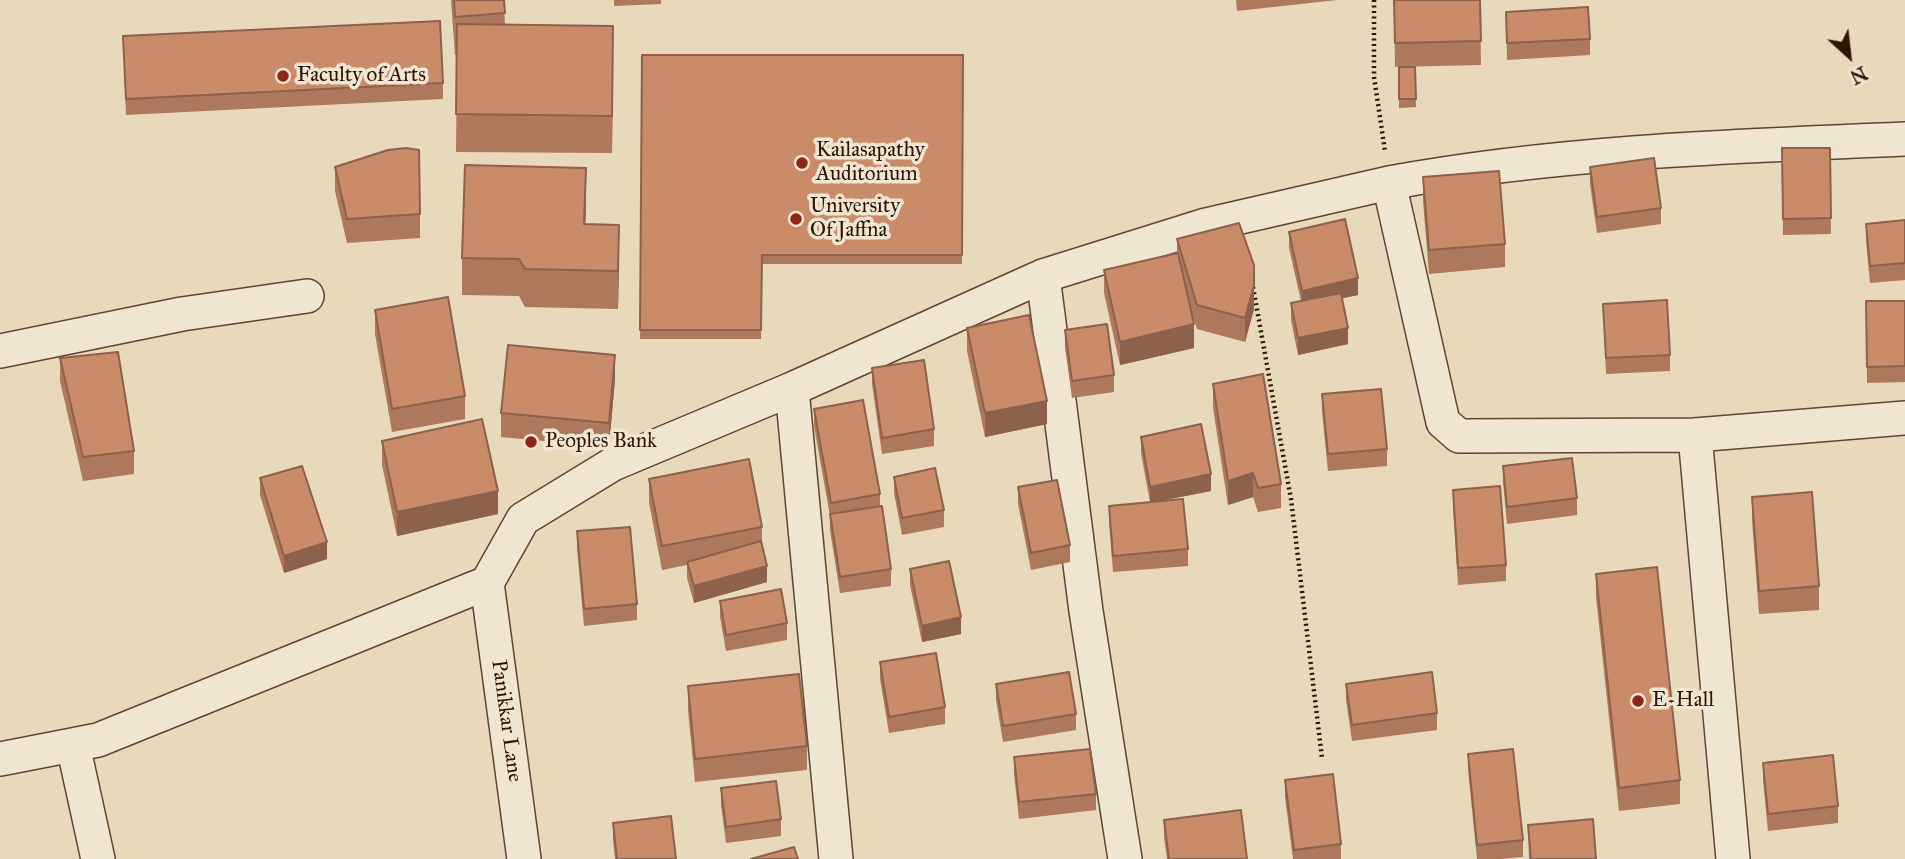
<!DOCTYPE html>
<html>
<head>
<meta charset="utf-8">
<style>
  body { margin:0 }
  #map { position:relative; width:1905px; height:859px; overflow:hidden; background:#e7d9b9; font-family:"IM FELL Great Primer",serif }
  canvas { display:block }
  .north { position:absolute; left:1814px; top:21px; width:70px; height:70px; -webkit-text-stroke:5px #efe6d2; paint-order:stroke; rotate:153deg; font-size:19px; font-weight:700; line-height:28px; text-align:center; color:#301505 }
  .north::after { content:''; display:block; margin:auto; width:24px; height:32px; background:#301505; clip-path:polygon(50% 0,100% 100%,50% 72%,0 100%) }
</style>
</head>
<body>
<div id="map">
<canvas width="1905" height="859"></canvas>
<div class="north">N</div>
</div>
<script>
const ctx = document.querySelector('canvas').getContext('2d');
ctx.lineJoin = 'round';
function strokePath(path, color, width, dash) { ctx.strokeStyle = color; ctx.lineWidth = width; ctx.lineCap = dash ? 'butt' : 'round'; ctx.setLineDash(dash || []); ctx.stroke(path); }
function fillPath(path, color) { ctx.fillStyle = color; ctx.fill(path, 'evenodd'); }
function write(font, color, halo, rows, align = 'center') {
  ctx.font = font + ' "IM FELL Great Primer",serif'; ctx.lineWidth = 7; ctx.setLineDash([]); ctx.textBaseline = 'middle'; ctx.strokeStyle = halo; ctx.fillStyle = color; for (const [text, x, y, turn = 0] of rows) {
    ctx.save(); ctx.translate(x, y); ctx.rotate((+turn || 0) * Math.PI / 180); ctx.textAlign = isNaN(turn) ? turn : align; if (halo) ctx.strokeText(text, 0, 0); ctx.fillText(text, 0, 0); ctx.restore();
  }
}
const minor = new Path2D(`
  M1389,183c168,-31 345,-37 516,-44
  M1043,276l43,335 39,248
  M0,351l182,-37 125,-18
  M792,389l44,470
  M1695,435l38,424
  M487,583l37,276
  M73,745l25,114
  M0,759l98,-19 389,-157 36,-64 90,-55 179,-75 251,-113 163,-51 183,-42 54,239 16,14 236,-1 210,-17`);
strokePath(minor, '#5e4632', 36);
strokePath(new Path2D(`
  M1374,0v77l11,74
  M1253,287l38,212 31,259`), '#301505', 4.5, [2, 3.5]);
strokePath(minor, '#efe6d2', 33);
fillPath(new Path2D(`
  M451,0h53l1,25 108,38 -1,90 -156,-1 1,-97h-2z
  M614,0h47v4l-47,2z
  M1236,0h101l-100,11z
  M1394,0h86l1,65 -86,2z
  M1506,12l84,27v16l-83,5z
  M123,36l320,47v16l-317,16z
  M642,55h321l-1,209h-200l-1,75h-121z
  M1399,67h16l1,40 -17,1z
  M1782,148h48l1,86 -48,1z
  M335,167l85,47v24l-73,5 -12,-52z
  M1590,167l71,41v16l-64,9 -7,-49z
  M1423,177l82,67v23l-76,7 -6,-73z
  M586,206l-1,18 34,39 -1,46 -93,-2 -6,-11 -57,-1v-37z
  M1905,220v60l-35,3 -4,-42v-17z
  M1289,232l69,63 -16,3 6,46 -50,11 -7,-35v-17l10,-2 -12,-53z
  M1177,239l77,26v44l-9,33 -48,-13 -6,-18 3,37 -74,17 -16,-72v-23l73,-17z
  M1866,301h39v81l-38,1z
  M1603,304l67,51v16l-64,3z
  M375,310l90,86v23l-73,13 -17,-98z
  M967,328l80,96 -62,13 -18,-86z
  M1065,330l49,45v17l-42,6 -7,-51z
  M60,358l74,93v23l-51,7 -23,-100z
  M872,368l62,61v17l-52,8 -10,-70z
  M615,379l-6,68 -108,-10v-24z
  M1213,384l68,100v24l-23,4 -5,-15 -25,8 -15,-97z
  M1322,394l65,55v17l-59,5 -6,-60z
  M814,409l66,85v12l11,63v17l-51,7 -10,-63v-14l-16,-90z
  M1141,437l70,54 -51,10 28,48v17l-75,6 -4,-50v-16l41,-4 -9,-49z
  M382,441l116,73 -101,22 -15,-71z
  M1503,466l74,32v17l-70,9 -4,-42z
  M894,477l50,33v17l-42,8 -8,-42z
  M260,478l67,81 -43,14 -24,-78z
  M649,479l113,48v18l5,37 -73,21 -7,-25v-13l-25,5 -13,-67z
  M1018,487l52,58v17l-39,8 -13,-66z
  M1453,490l53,75v16l-48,4 -5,-78z
  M1752,497l67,89v24l-60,4 -7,-94z
  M577,531l60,73v16l-53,6 -7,-78z
  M910,569l51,65 -39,8 -12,-57z
  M1596,574l84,206v24l-61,7 -23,-214z
  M720,601l67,22v17l-61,11 -6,-34z
  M880,662l65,45v17l-56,9 -9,-54z
  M996,684l80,30v16l-73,12 -7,-42z
  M1346,684l91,29v17l-85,11 -6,-41z
  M688,686l119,60v24l-112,12 -7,-72z
  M1468,754l55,86v17l-23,2h-23l-9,-89z
  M1014,757l82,37v16l-77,9 -5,-45z
  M1763,763l75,43v17l-70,8 -5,-51z
  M1285,780l56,64v15h-48l-8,-62z
  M721,788l60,31v17l-55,7 -5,-38z
  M1164,820l83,39h-80l-3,-22z
  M613,823l63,36h-61l-2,-19z
  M1528,825l68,34h-67z`), '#ae785a');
fillPath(new Path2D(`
  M613,26v37l-1,90v-37z
  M586,168v38l-2,56v-38z
  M619,225v38l-1,46v-38z
  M1358,278v17l-56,12v-16z
  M1254,285v24l-9,33v-24z
  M1194,324v24l-74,17v-23z
  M1348,328v16l-50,11v-17z
  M615,355v24l-6,68v-24z
  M1047,401v23l-62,13v-24z
  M1253,473v24l-25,8v-24z
  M1211,474v17l-61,12v-16z
  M498,491v23l-101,22v-24z
  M327,542v17l-43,14v-17z
  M767,566v16l-73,21v-17z
  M961,617v17l-39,8v-16z`), '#8d614a');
const building = new Path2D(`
  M454,0h50l1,13 -50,4z
  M1394,0h86l1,41 -86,2z
  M1588,7l2,32 -83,4 -1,-31z
  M440,21l3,62 -317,16 -3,-63z
  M457,24l156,2 -1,90 -156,-2z
  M642,55h321l-1,200h-200l-1,75h-121z
  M1399,67h16l1,32h-17z
  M406,148l13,2 1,64 -73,5 -12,-52 53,-17z
  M1782,148h48l1,70 -48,1z
  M1654,158l7,50 -64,9 -7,-50z
  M465,165l121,3 -2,56 35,1 -1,46 -93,-2 -6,-10 -57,-1z
  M1499,171l6,73 -76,6 -6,-73z
  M1345,219l13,59 -56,13 -13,-59z
  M1905,220v43l-35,3 -4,-42z
  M1239,223l15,42v20l-9,33 -48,-13 -20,-66z
  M1178,253l16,71 -74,18 -16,-72z
  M1341,293l7,35 -50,10 -7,-35z
  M448,297l17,99 -73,13 -17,-99z
  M1667,300l3,55 -64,3 -3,-54z
  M1866,301h39v65l-38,1z
  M1029,315l18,86 -62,12 -18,-85z
  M1107,324l7,51 -42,6 -7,-51z
  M508,345l107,10 -6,68 -108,-10z
  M118,352l16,99 -51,6 -23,-99z
  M924,360l10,69 -52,9 -10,-70z
  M1263,374l18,110 -23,4 -5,-15 -25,8 -15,-97z
  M1381,389l6,60 -59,5 -6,-60z
  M863,400l17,94 -49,9 -17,-94z
  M482,419l16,72 -101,21 -15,-71z
  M1201,424l10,50 -61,13 -9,-50z
  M1572,458l5,40 -70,9 -4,-41z
  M749,459l13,68 -100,19 -13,-67z
  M302,466l25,76 -43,14 -24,-78z
  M935,468l9,42 -42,8 -8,-41z
  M1057,480l13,65 -39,8 -13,-66z
  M1500,486l6,79 -48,3 -5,-78z
  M1812,492l7,94 -60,5 -7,-94z
  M1183,499l5,50 -75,7 -4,-50z
  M882,506l9,63 -51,8 -10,-63z
  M630,527l7,77 -53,5 -7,-78z
  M761,541l6,25 -73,20 -7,-24z
  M949,561l12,56 -39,9 -12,-57z
  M1657,567l23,213 -61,8 -23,-214z
  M781,589l6,34 -61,12 -6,-34z
  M936,653l9,54 -56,10 -9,-55z
  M1069,672l7,42 -73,12 -7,-42z
  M1432,672l5,41 -85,12 -6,-41z
  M799,674l8,72 -112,13 -7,-73z
  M1090,749l6,45 -77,8 -5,-45z
  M1513,749l10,91 -46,5 -9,-91z
  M1833,755l5,51 -70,8 -5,-51z
  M1333,774l8,70 -47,6 -9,-70z
  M776,781l5,38 -55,8 -5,-39z
  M1241,810l6,49h-78l-5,-39z
  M671,816l5,43h-59l-4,-36z
  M1593,819l3,40h-65l-3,-34z
  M794,847l4,12h-47z`);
fillPath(building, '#ca8b69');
strokePath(building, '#8d614a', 2);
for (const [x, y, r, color] of [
  [283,76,7,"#8f2418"],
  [802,163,7,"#8f2418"],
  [796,219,7,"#8f2418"],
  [531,442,7,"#8f2418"],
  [1638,701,7,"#8f2418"]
]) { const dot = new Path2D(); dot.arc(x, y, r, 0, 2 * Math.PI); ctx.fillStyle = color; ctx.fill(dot); strokePath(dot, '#efe6d2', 2.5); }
write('21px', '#301505', '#efe6d2', [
  ["Faculty of Arts",297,76],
  ["Kailasapathy",816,151],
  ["Auditorium",816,175],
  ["University",810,207],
  ["Of Jaffna",810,231],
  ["Peoples Bank",545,442],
  ["E-Hall",1652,701]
], 'left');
write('21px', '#301505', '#efe6d2', [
  ["Panikkar Lane",506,721,82]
]);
</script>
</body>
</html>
